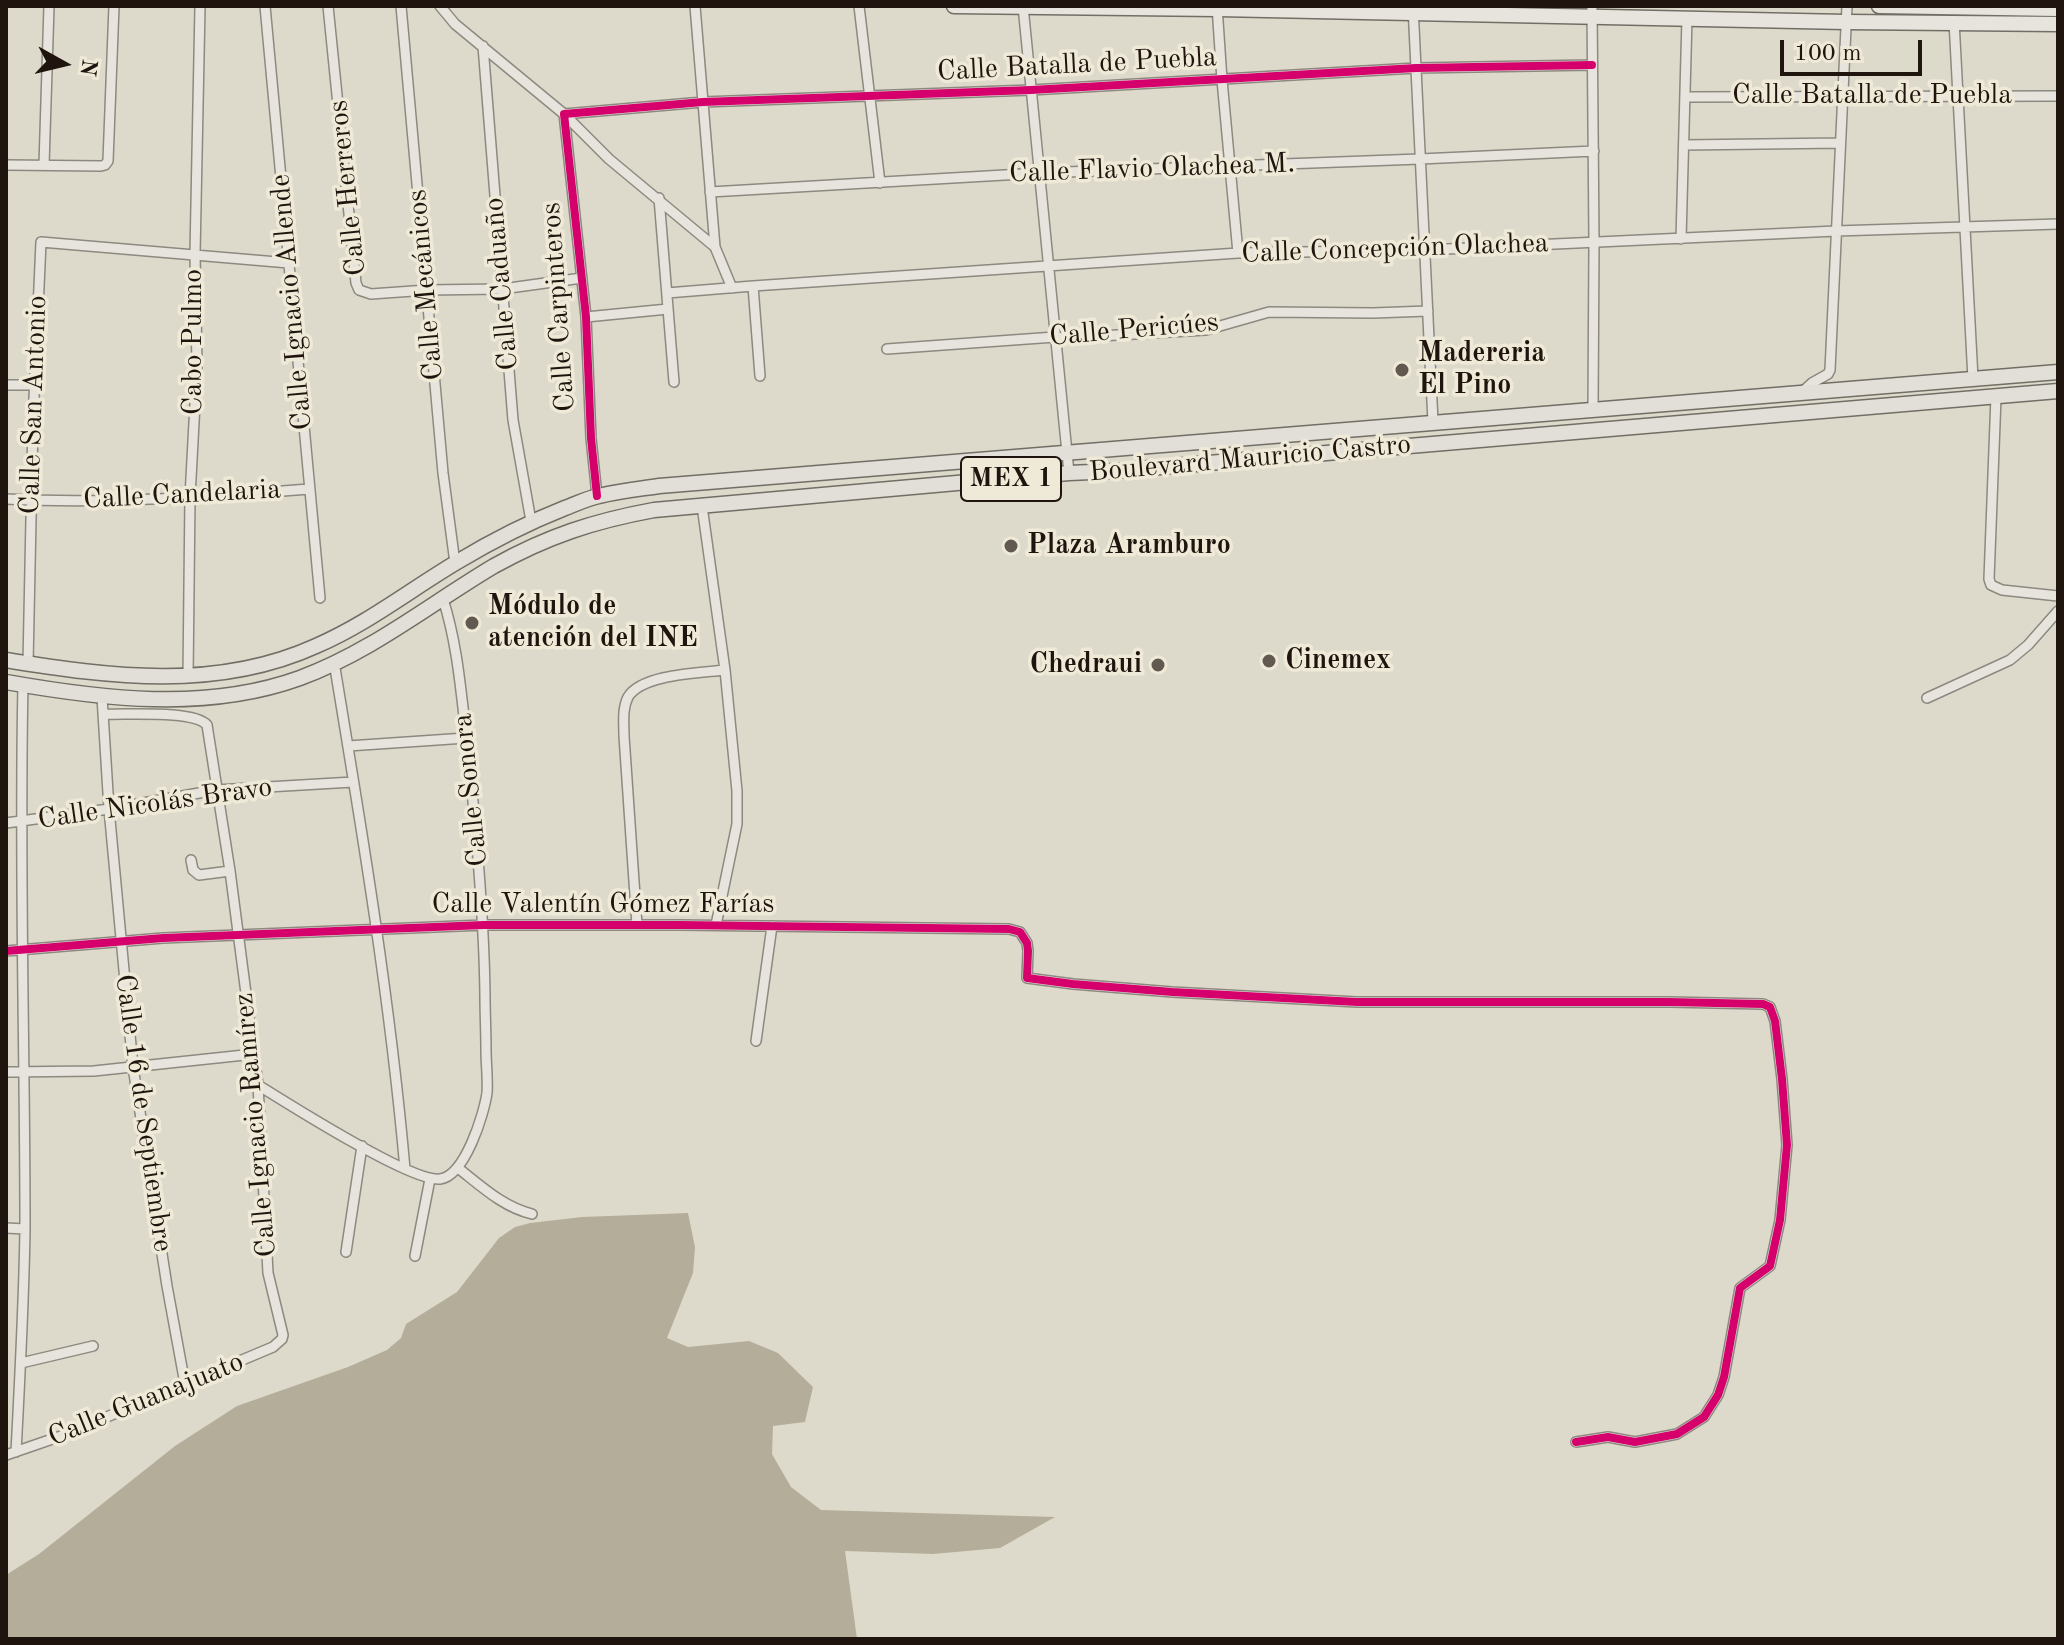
<!DOCTYPE html>
<html>
<head>
<meta charset="utf-8">
<style>
  body { margin:0 }
  #map { position:relative; width:2064px; height:1645px; overflow:hidden; background:#dedacb; font-family:"Old Standard TT",serif }
  canvas { display:block }
  .frame { position:absolute; inset:0; border:8px solid #1f150e; pointer-events:none }
  .north { position:absolute; left:24px; top:24px; width:80px; height:80px; -webkit-text-stroke:6px #efead8; paint-order:stroke; rotate:98deg; font-size:22px; font-weight:700; line-height:32px; text-align:center; color:#1f150e }
  .north::after { content:''; display:block; margin:auto; width:28px; height:36px; background:#1f150e; clip-path:polygon(50% 0,100% 100%,50% 72%,0 100%) }
  .scale { position:absolute; left:1780px; top:40px; width:142px; height:36px; box-sizing:border-box; border:4px solid #1f150e; border-top:0; padding-left:10px; font-size:24px; line-height:28px; white-space:nowrap; color:#1f150e; -webkit-text-stroke:6px #efead8; paint-order:stroke }
</style>
</head>
<body>
<div id="map">
<canvas width="2064" height="1645"></canvas>
<div class="frame"></div>
<div class="north">N</div>
<div class="scale">100 m</div>
</div>
<script>
const ctx = document.querySelector('canvas').getContext('2d');
ctx.lineJoin = 'round';
function fillPath(path, color) { ctx.fillStyle = color; ctx.fill(path, 'evenodd'); }
function strokePath(path, color, width, dash) { ctx.strokeStyle = color; ctx.lineWidth = width; ctx.lineCap = dash ? 'butt' : 'round'; ctx.setLineDash(dash || []); ctx.stroke(path); }
function write(font, color, halo, rows, align = 'center') {
  ctx.font = font + ' "Old Standard TT",serif'; ctx.lineWidth = 7; ctx.setLineDash([]); ctx.textBaseline = 'middle'; ctx.strokeStyle = halo; ctx.fillStyle = color; for (const [text, x, y, turn = 0] of rows) {
    ctx.save(); ctx.translate(x, y); ctx.rotate((+turn || 0) * Math.PI / 180); ctx.textAlign = isNaN(turn) ? turn : align; if (halo) ctx.strokeText(text, 0, 0); ctx.fillText(text, 0, 0); ctx.restore();
  }
}
fillPath(new Path2D(`
  M688,1213l7,34 -2,26 -26,65 21,9 61,-6 29,12 35,34 -8,35 -32,4 -1,28 19,33 30,23 234,7 -55,31 -67,6 -88,-3 12,88h-851v-64l33,-21 136,-108 62,-40 111,-39 39,-17 14,-12 5,-14 51,-32 42,-54 16,-11 15,-4 52,-6z`), '#b4ad9a');
const minor = new Path2D(`
  M265,6l55,592
  M328,6l28,277 3,7 12,4 56,-4 75,-1 80,-11
  M401,6l42,467 12,90
  M440,6l15,18 109,90 45,45 106,88 17,41
  M695,6l20,241
  M859,6l21,177
  M1023,6l46,467
  M1217,6l5,74 16,173
  M1413,6l20,416
  M1592,6l2,237 -1,166
  M1954,21l19,358
  M483,46l30,374 18,101
  M1685,97l373,-1
  M1684,145l156,-2
  M6,165l95,1 4,-1 3,-4 6,-155
  M44,165l5,-159
  M710,192l329,-19 381,-14 174,-8
  M659,198l15,184
  M1681,239l6,-221
  M753,286l7,90
  M667,293l86,-7 485,-33 187,-3 411,-19 222,-7
  M586,317l82,-8
  M887,349l168,-12 9,1 142,-8 63,-18 104,1 55,-2
  M6,385h28
  M1802,392l10,-9 16,-9 2,-4 17,-364
  M1996,397l-7,182 2,6 11,5 56,6
  M597,496l-6,-58 -5,-121 -22,-203 139,-12 328,-12 385,-22 176,-3
  M6,499c101,5 202,-2 303,-10
  M702,506l23,164 12,121v33l-21,101
  M334,662c28,169 56,337 71,507
  M28,664l5,-243 8,-179 248,21
  M188,677l2,-180 7,-131 -2,-112 5,-248
  M102,697l7,112 24,258 34,219 18,98
  M1927,698l83,-38 18,-15 30,-34
  M348,746l118,-8
  M6,823l103,-14 107,-19 137,-8
  M191,860l2,10 6,5 31,-4
  M637,925l-13,-189c0,-13 -2,-27 4,-39 14,-23 72,-24 97,-27
  M6,951l157,-13 321,-13h195l330,4 11,3 7,11 1,8 -1,27 46,6 99,8 185,10h312l94,2 7,3 5,14 7,58 5,66 -7,75 -10,46 -30,22 -16,89 -6,18 -14,22 -27,17 -42,8 -27,-5 -32,5
  M756,1041l16,-115
  M6,1072l88,-1 160,-17
  M258,1085c29,18 155,98 182,94 25,-3 44,-65 47,-86 1,-14 -1,-29 -1,-43 0,-18 -1,-36 -1,-54 -1,-85 -9,-170 -18,-254 -6,-48 -9,-96 -24,-143
  M458,1168c23,18 45,39 74,46
  M6,1228l19,1
  M346,1252l16,-106
  M415,1256l15,-77
  M21,1363l72,-17
  M16,1452c4,-75 8,-150 9,-225 0,-181 -6,-361 -2,-542
  M6,1455l58,-20 209,-88 9,-8 1,-4 -15,-62 -10,-188 -28,-214 -23,-146c-13,-15 -81,-10 -103,-11`);
const secondary = new Path2D(`
  M954,6l264,3 628,13 212,2
  M1879,6l179,3`);
const primary = new Path2D(`
  M6,660c104,17 211,31 310,-14 51,-22 94,-56 141,-84 35,-21 70,-39 108,-54 11,-4 23,-10 34,-12 20,-5 40,-7 60,-10l1399,-114
  M6,682c96,17 200,30 294,-4 71,-26 130,-74 194,-112 54,-30 100,-45 160,-56l415,-37 45,-2 944,-80`);
strokePath(minor, '#8d8980', 12);
strokePath(secondary, '#726e66', 17);
strokePath(primary, '#726e66', 17);
strokePath(minor, '#e6e4dc', 9);
strokePath(secondary, '#e6e4dc', 14);
strokePath(primary, '#e1dfd7', 14);
strokePath(new Path2D(`
  M597,496l-6,-58 -5,-121 -22,-203 139,-12 328,-12 385,-22 176,-3
  M6,951l157,-13 321,-13h195l330,4 11,3 7,11 1,8 -1,27 46,6 99,8 185,10h312l94,2 7,3 5,14 7,58 5,66 -7,75 -10,46 -30,22 -16,89 -6,18 -14,22 -27,17 -42,8 -27,-5 -32,5`), '#d6006c', 8);
for (const [x, y, r, color] of [
  [1402,370,8,"#625a50"],
  [1011,546,8,"#625a50"],
  [472,623,8,"#625a50"],
  [1269,661,8,"#625a50"],
  [1158,665,8,"#625a50"]
]) { const dot = new Path2D(); dot.arc(x, y, r, 0, 2 * Math.PI); ctx.fillStyle = color; ctx.fill(dot); strokePath(dot, '#efead8', 3); }
for (const [x, y, w] of [
  [1011,479,100]
]) { const box = new Path2D(); box.roundRect(x - w / 2, y - 22, w, 44, 6); ctx.fillStyle = '#efead8'; ctx.fill(box); strokePath(box, '#1f150e', 2); }
write('bold 26px', '#1f150e', null, [
  ["MEX 1",1011,479]
]);
write('28px', '#1f150e', '#efead8', [
  ["Calle Batalla de Puebla",1077,65,-3],
  ["Calle Batalla de Puebla",1872,96],
  ["Calle Flavio Olachea M.",1152,169,-2],
  ["Calle Herreros",348,188,-96],
  ["Calle Concepción Olachea",1395,249,-2],
  ["Calle Caduaño",502,284,-95],
  ["Calle Mecánicos",426,285,-95],
  ["Calle Ignacio Allende",292,302,-95],
  ["Calle Carpinteros",559,307,-94],
  ["Calle Pericúes",1134,330,-5],
  ["Cabo Pulmo",194,342,-90],
  ["Calle San Antonio",34,405,-88],
  ["Boulevard Mauricio Castro",1250,459,-5],
  ["Calle Candelaria",182,495,-3],
  ["Calle Sonora",471,790,-96],
  ["Calle Nicolás Bravo",155,804,-8],
  ["Calle Valentín Gómez Farías",603,905],
  ["Calle 16 de Septiembre",143,1113,82],
  ["Calle Ignacio Ramírez",256,1125,-95],
  ["Calle Guanajuato",146,1400,-22]
]);
write('bold 28px', '#1f150e', '#efead8', [
  ["Madereria",1418,354],
  ["El Pino",1418,386],
  ["Plaza Aramburo",1027,546],
  ["Módulo de",488,607],
  ["atención del INE",488,639],
  ["Cinemex",1285,661],
  ["Chedraui",1142,665,"right"]
], 'left');
</script>
</body>
</html>
